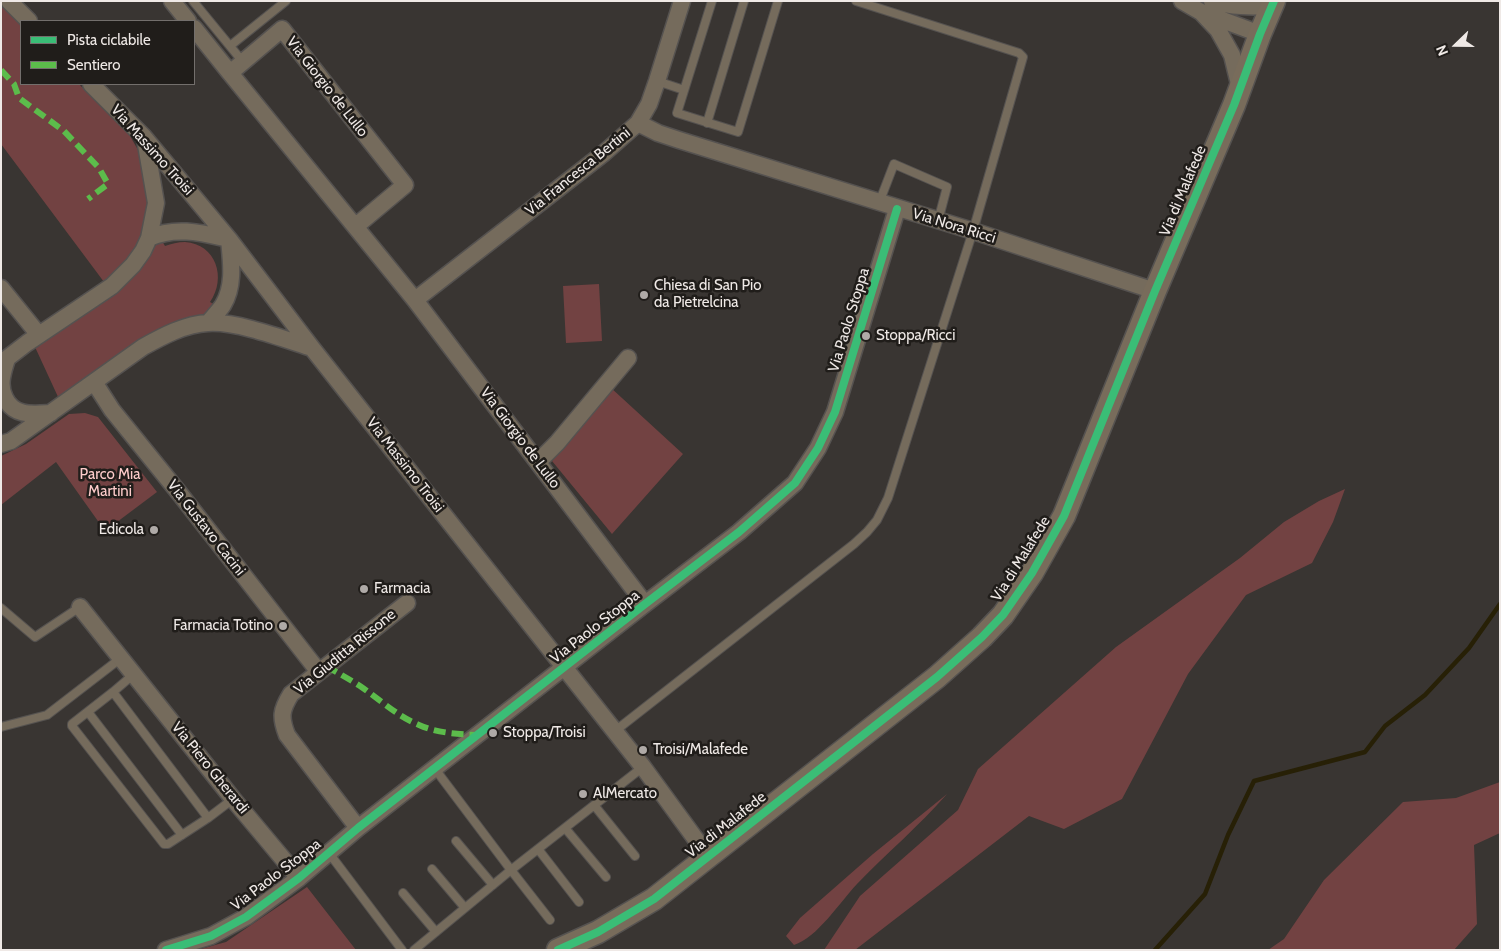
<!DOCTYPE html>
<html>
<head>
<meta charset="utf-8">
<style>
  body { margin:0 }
  #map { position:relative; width:1501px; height:951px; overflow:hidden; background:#393532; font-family:Cabin,sans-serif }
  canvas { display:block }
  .frame { position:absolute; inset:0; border:2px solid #efe9e6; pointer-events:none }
  .legend { position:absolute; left:20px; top:20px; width:175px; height:65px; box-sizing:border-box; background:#201d1a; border:1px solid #736f6c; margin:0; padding:6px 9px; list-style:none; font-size:15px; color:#efe9e6 }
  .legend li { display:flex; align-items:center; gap:10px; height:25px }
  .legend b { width:25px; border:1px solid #736f6c }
  .north { position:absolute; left:1431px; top:20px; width:50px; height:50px; -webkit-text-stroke:4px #201d1a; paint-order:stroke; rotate:248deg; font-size:14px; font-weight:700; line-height:20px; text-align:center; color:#efe9e6 }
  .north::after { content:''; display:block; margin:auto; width:18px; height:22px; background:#efe9e6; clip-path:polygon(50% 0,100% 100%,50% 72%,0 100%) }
</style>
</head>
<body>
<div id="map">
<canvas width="1501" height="951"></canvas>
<div class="frame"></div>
<ul class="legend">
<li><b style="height:6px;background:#3abd76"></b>Pista ciclabile</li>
<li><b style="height:6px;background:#5cbc4b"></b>Sentiero</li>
</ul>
<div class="north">N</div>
</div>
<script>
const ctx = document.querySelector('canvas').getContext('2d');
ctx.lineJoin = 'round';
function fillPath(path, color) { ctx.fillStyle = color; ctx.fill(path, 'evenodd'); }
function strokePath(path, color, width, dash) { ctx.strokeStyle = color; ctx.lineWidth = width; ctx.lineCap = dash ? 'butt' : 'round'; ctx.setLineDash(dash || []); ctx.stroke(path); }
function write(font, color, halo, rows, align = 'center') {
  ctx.font = font + ' Cabin,sans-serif'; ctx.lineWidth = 5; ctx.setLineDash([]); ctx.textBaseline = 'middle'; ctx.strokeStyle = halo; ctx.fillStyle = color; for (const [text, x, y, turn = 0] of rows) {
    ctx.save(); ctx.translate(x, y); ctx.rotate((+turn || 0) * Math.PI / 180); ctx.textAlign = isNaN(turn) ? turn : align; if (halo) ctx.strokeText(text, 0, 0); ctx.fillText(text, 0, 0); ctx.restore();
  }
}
fillPath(new Path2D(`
  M1,4l20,20v60h58l51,52 11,19 9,25 -5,52 -20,34 -21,16 -103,-138z
  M162,241l3,5c6,-2 13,-4 20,-4 31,2 42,36 25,60l5,3 -10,10 -146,84 -24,-52 118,-100z
  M599,284l3,57 -36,2 -3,-57z
  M610,387l73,67 -71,80 -60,-73z
  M85,413l13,4 59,75 -52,39 -49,-69 -55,43v-49l25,-12 43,-30z
  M1345,489l-12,33 -21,41 -66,32 -58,79 -66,125 -58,30 -35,-13 -174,134h-31l36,-54 98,-86 20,-41 138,-122 124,-89 44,-36 35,-21z
  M1500,782v51l-26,12 3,79 -23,26h-186l16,-11 40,-59 79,-78 53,-4z
  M947,794c-28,32 -60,59 -90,90 -17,18 -40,54 -63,61l-8,-9 14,-18 73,-64z
  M307,887l49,63h-159l29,-8z`), '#724242');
strokePath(new Path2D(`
  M1155,950l50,-56 23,-59 26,-54 111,-29 20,-26 40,-31 44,-47 31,-44`), '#272006', 4.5);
const lane = new Path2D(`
  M193,1l50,61
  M712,1l-35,112 61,19 40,-131
  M230,46l56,-45
  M657,81l27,9
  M707,123l37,-122
  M879,203l15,-39 53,23 -9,34
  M1,608l34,29 45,-30
  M134,674l-21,18 -41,32v2l92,118h4l40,-26 25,-19
  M113,692l95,126
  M88,712l94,123
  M1,727l46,-12 74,-57
  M615,731l239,-187 13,-12 10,-12 11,-22 85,-267 50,-174 -4,-4 -163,-52
  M435,769l76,101 132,-103
  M594,805l41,51
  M565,828l41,49
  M456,841l37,44
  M538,849l41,53
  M329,853l73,97
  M432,869l33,39
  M403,893l33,39
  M414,950l97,-80 39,50`);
const street = new Path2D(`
  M9,1l20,20
  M172,1l16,20
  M1182,1l19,11 59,22
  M1212,1c20,6 38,6 59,5
  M1201,12l17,18 14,25 8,33
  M194,28l36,45
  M91,84l53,53 85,102 83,109 331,419 65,89
  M638,123l20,10 21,7 294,91 182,60
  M356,226l49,-41 -123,-156 -52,44 185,227 230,304
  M149,238c27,-12 53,-5 80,1
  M1,288l38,47
  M415,300l189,-147 34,-30 11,-19 8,-23 25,-80
  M208,323c5,-6 11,-12 15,-18 12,-20 8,-44 6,-66
  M7,359c-2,6 -4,13 -5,19 -1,6 0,14 3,20 9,19 28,16 46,15
  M1,363l26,-20 85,-57 21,-21 10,-14 6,-13 7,-35 -11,-64
  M94,382l18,28 68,84 139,178
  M1,444l10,-3 132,-94c20,-11 42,-23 65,-24 29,-2 76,16 104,25
  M538,462l19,-19 71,-85
  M80,607l153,192 66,79
  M358,828l-71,-93c-7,-18 -6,-25 4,-41l116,-91
  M166,950l45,-14 35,-19 53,-39 59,-50 287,-224 94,-72 56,-49 23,-35 17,-36 62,-203`);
const secondary = new Path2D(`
  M558,950l40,-18 56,-33 283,-222 45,-40 21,-22 29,-42 32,-57 91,-225 79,-186 26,-71 14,-33`);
strokePath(lane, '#555250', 10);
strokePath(street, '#555250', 19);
strokePath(secondary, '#555250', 25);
strokePath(lane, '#756b5c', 8);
strokePath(street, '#756b5c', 16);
strokePath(secondary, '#786c5b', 22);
strokePath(new Path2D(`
  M1,70l13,14 5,14 45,33 35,37 9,16 -20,15
  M326,666c12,7 23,13 34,20 19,13 37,30 59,39 18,8 38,9 57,10`), '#5cbc4b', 6, [12, 6]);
strokePath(new Path2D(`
  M166,950l45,-14 35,-19 53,-39 59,-50 287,-224 94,-72 56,-49 23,-35 17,-36 62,-203
  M558,950l40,-18 56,-33 283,-222 45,-40 21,-22 29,-42 32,-57 91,-225 79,-186 26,-71 14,-33`), '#3abd76', 8);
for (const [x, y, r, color] of [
  [644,295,5,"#afaaa7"],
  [866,336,5,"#afaaa7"],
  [154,530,5,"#afaaa7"],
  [364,589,5,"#afaaa7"],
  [283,626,5,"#afaaa7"],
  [493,733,5,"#afaaa7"],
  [643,750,5,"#afaaa7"],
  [583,794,5,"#afaaa7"]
]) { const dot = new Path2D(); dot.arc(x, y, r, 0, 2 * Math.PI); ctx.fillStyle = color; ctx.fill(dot); strokePath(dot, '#201d1a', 2); }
write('15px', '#efe9e6', '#201d1a', [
  ["Via Giorgio de Lullo",327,87,52],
  ["Via Massimo Troisi",152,150,48],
  ["Via Francesca Bertini",578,172,-39],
  ["Via di Malafede",1183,191,-67],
  ["Via Nora Ricci",954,226,17],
  ["Via Paolo Stoppa",849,320,-73],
  ["Via Giorgio de Lullo",520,438,53],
  ["Via Massimo Troisi",405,465,52],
  ["Via Gustavo Cacini",206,528,52],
  ["Via di Malafede",1021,559,-58],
  ["Via Paolo Stoppa",595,627,-38],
  ["Via Giuditta Rissone",345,652,-39],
  ["Via Piero Gherardi",210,768,51],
  ["Via di Malafede",726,825,-38],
  ["Via Paolo Stoppa",276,875,-37]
]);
write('15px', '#efe9e6', '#201d1a', [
  ["Chiesa di San Pio",654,286],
  ["da Pietrelcina",654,303],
  ["Stoppa/Ricci",876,336],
  ["Edicola",144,530,"right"],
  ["Farmacia",374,589],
  ["Farmacia Totino",273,626,"right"],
  ["Stoppa/Troisi",503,733],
  ["Troisi/Malafede",653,750],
  ["AlMercato",593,794]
], 'left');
write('15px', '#fdcbca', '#201d1a', [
  ["Parco Mia",110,475],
  ["Martini",110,492]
]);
</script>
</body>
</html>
